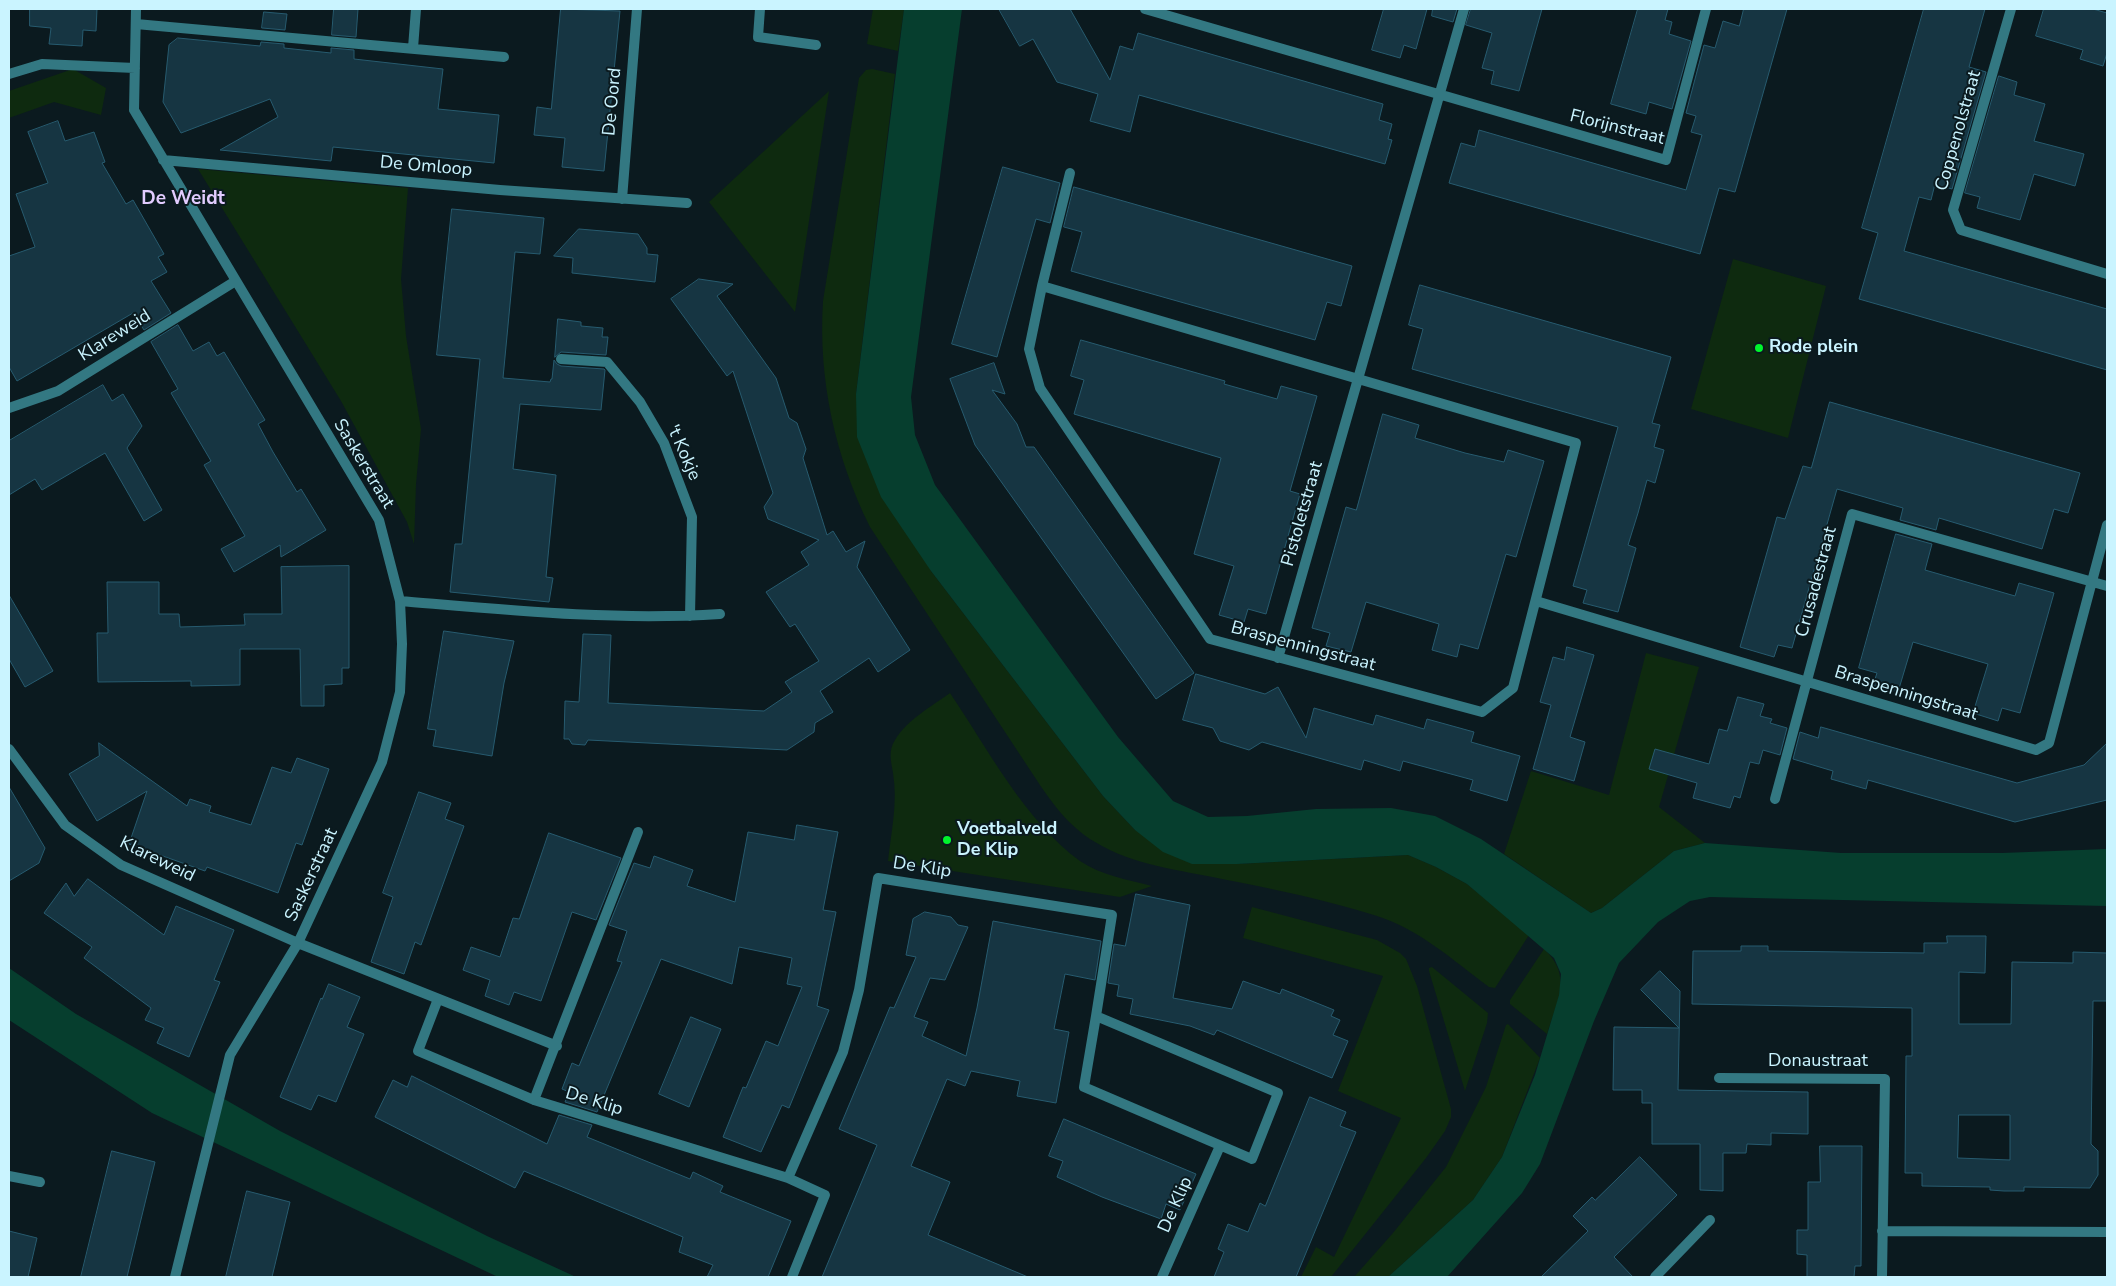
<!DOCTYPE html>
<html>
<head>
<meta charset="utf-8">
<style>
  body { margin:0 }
  #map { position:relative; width:2116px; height:1286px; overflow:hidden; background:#0b1a1f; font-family:"Nunito Sans",sans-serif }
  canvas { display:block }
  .frame { position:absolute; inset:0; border:10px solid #caf4ff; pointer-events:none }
</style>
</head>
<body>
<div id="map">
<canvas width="2116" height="1286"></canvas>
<div class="frame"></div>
</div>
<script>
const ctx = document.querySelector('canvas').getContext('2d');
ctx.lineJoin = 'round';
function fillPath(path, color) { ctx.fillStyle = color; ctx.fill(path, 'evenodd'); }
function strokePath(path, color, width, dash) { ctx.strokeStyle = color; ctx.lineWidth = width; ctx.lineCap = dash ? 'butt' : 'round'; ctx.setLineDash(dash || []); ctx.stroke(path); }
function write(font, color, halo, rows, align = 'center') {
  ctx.font = font + ' "Nunito Sans",sans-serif'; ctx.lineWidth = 4; ctx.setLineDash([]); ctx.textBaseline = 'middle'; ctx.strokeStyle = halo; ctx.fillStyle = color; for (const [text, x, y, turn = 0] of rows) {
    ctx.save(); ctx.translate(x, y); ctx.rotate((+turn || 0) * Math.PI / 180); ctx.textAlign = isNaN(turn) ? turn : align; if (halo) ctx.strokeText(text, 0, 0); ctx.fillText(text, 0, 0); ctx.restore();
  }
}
fillPath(new Path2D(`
  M873,9h31l-6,42 -31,-7z
  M73,69l33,19 -5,27 -47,-13 -45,16v-27z
  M872,69l23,5 -39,320 75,177 172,225 32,34 102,34 171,-9 28,12 31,17 62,51 -34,53 -6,-1c-35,-26 -70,-58 -112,-71 -50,-16 -103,-27 -155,-37 -42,-9 -90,-14 -127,-37 -27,-16 -44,-40 -61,-66l-164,-249c-35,-71 -52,-147 -47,-226l36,-223 7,-8z
  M829,91l-34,221 -86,-110z
  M198,169l210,19 -7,91 5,57 15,93 -5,55 -2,60 -7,-22 -66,-121z
  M1733,259l93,27 -38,152 -97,-29z
  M1646,653l53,14 -40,140 46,36 -31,8 -72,57 -11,5 -87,-59 27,-83 78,24z
  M950,693c38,56 75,128 130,168 20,14 49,19 72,25l-32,11 -232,-36c3,-29 10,-58 5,-88 -2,-12 -5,-22 2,-33 12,-20 37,-34 55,-47z
  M1252,907l125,33 23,13 6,6 11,27 34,123v8l-6,14 -19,27 -95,119h-30l15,-30 18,10 67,-139 -63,-27 45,-115 -140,-38z
  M1544,949c29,27 13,52 3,85l-37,-30v-4z
  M1432,967l56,46 -1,10 -22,68 -36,-120v-3z
  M1508,1024l32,34 -38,99 -29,43 -85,77h-34l39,-44 53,-66 40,-80 20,-62z`), '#0e2a0f');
fillPath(new Path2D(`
  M904,9h58l-51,388 4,38 20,50 183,252 55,64 35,16 39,-1 69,-7 75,-1 44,8 46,23 110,74 11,-5 72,-57 31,-8 136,10h161l105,-4v57l-397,-9 -20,4 -32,21 -39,41 -25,58 -54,143 -18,29 -75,84h-59l85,-77 29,-43 33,-82 24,-80 2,-21 -7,-16 -87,-74 -31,-17 -28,-12 -171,9h-45l-29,-12 -28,-22 -32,-34 -172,-225 -50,-74 -24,-60 -1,-43z
  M9,968l67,46 204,117 207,105 89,41h-78l-346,-164 -143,-93z`), '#063e2e');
const building = new Path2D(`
  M30,9h67l-1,22 -13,-1 -1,16 -33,-2 2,-16 -21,-2z
  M334,9h24l-2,28 -24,-2z
  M561,9l59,2 -16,160 -42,-4 3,-29 -31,-3 3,-28 14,2z
  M999,9h71l40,71 10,-34 13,4 5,-17 245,71 -4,16 13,4 -4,15 4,1 -7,24 -246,-69 -9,37 -40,-11 8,-27 -41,-12 -24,-43 -13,7z
  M1384,9h43l-11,40 -12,-4 -4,13 -28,-8z
  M1433,9h24l-4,13 -21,-6z
  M1471,9h71l-23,82 -28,-7 3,-13 -12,-3 10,-35 -26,-8z
  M1638,9h30l-3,11 7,2 -3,12 22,7 -19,68 -23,-7 -3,12 -35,-10z
  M1744,9h43l-52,183 -16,-4 -19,66 -251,-71 12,-40 14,4 4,-17 207,60 16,-55 -11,-3 5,-16 -10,-3 18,-68 11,3 8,-27 16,5z
  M1924,9h61l-16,58 17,5 -34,117 -17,-5 -4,16 -12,-3 -15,54 203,58v61l-248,-71 19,-66 -16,-5z
  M2044,9h49l14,4v40l-4,13 -23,-7 3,-9 -47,-14z
  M264,12l23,2 -2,16 -23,-2z
  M178,38l82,8 1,-4 23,2v4l47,5v-5l23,2v9l89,10 -5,40 61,6 -5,48 -161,-16 -2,14 -111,-11 58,-33 -8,-18 -89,34 -18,-31 6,-57z
  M1999,76l18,6 -3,13 31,9 -11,37 50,13 -9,32 -41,-12 -14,46 -43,-12 3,-11 -15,-4z
  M58,121l7,20 29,-9 11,30 -3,1 24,41 7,-4 31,54 -6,3 9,15 -16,9 20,32 -27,17 -11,-17 -116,68 -8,-14v-111l26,-9 -19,-53 32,-11 -20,-51z
  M1003,167l57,16 -10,40 -14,-4 -39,138 -45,-13z
  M1074,187l278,79 -11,40 -14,-4 -12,38 -244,-69 11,-39 -18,-5z
  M452,209l92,9 -4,36 -25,-2 -12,126 47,4 1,-3h1l2,-19 3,4 4,2 43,3 1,1 -4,40 -81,-6 -7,65 43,6 -10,102 7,1 -4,24 -99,-10 5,-48h7l18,-185 -43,-4z
  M579,229l59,5 9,14v6l11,1 -3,27 -83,-9 1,-15 -19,-2z
  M699,279l34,5 -16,12 59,82 13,40 8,5 9,26 -3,9 24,77 6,-4 13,21 19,-11 -8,26 53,83 -32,22 -9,-14 -49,33 13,21 -18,11 -1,9 -27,18 -199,-10 -3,5 -13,-1 -3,-5h-5l1,-38 14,1 4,-68 28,1 -3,68 156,8 28,-19 -7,-10 34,-21 -24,-37 -5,3 -24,-35 43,-27 -8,-13 18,-12 -51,-21 -4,-12 9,-14 -40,-122 -6,5 -56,-77z
  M1420,285l251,72 -19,66 8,2 -6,22 10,3 -9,33 -8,-3 -9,33 -10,32 8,3 -18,64 -35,-9 4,-13 -14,-4 45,-159 -206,-58 11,-40 -14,-4z
  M558,319l23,3v4l22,2 -1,9h6l-2,18 -45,-3 -6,5z
  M178,325l15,26 16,-9 8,14 7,-4 41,68 -7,4 15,28 24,40 4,-3 25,41 -45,27 -1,-12 -46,27 -13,-23 24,-13 -41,-71 7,-4 -40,-68 7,-4 -27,-47z
  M1081,340l144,41 -1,3 53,15 4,-13 36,10 -27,95 10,3 -34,120 -18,-5 -4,13 -25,-7 15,-49 -40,-12 27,-96 -147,-44 10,-34 -13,-4z
  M994,363l11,31 -13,-4 25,34 9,23h8l160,226 -38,26 -181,-254 -25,-66z
  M103,385l9,16 11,-7 19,32 -15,22 35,62 -18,11 -39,-68 -63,37 -7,-11 -26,16v-54z
  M1830,402l250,71 -12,40 -14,-4 -12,40 -103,-31 -3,12 -36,-10 3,-12 -66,-19 -45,159 -14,-3 -4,12 -34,-10 37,-130 8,2 18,-53 8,2z
  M1383,414l36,11 -4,13 50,15 39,9 4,-12 36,11 -28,96 -10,-3 -28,95 -18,-5 -3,13 -25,-7 7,-26 -73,-22 -15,50 -25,-6 4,-13 -18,-5 34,-121 10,3z
  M1896,534l36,10 -7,26 90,26 4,-13 35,10 -34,120 -18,-5 -4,13 -25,-8 15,-49 -75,-22 -15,50 -25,-7 4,-12 -18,-5z
  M349,566v102h-7v16l-18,1v21h-23l-1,-57h-60v36l-49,1v-5l-93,1 -1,-49h11l-1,-51h52v32h20l1,13 65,-2 -1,-11h38l-1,-47z
  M9,595l44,76 -28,16 -16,-28z
  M444,631l70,10 -10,42 -12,73 -59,-10 3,-16 -8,-1z
  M1567,647l27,8 -24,82 15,5 -11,39 -41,-12 18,-64 -11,-3 13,-45 11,3z
  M1196,674l69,20 13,-7 28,51 8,-30 59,17 3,-10 48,14 3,-10 47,13 -3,10 49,14 -13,45 -37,-11 3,-10 -70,-19 -3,10 -36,-11 -3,10 -99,-28 -13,8 -29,-9 -7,-13 -30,-8z
  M1738,697l26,7 -4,12 12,3 -2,4 17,5 -7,27 -17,-5 -4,14 -9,-2 -10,36 -6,-2 -4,12 -37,-10 4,-15 -48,-14 6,-20 54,15 10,-35 8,2z
  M1821,727l196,56 67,-18 23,-22v57l-92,22 -147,-42 -2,9 -35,-10 2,-8 -40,-12 7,-27 18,6z
  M99,743l88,63 3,-7 21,7 -2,6 42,13 21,-58 19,6 6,-15 32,11 -27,76 -6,-2 -18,50 -71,-26 -2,4 -76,-27 18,-53 -50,30 -28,-47 30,-18z
  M9,787l36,61 -6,15 -30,18z
  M419,792l32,11 -6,16 19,7 -43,119 -6,-3 -11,32 -33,-12 22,-65 -10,-4z
  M797,825l41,7 -15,78 13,2 -19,94 12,4 -40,98 -7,-3 -21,47 -38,-15 20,-50 3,1 20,-47 12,5 24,-59 -15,-3 5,-26 -53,-11 -7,37 -71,-25 -64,153 -32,-10 4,-10 -7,-3 10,-26 7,3 43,-104 -5,-1 10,-30 -18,-6 25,-62 16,5 4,-12 39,14 -6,16 48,16 13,-70 46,8z
  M549,833l72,25 -25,62 -24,-8 -31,89 -27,-9 -5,13 -24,-9 5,-16 -27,-10 8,-23 29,10 13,-39 6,1z
  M88,879l76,56 12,-29 58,24 -20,50 6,2 -31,75 -32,-14 7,-15 -19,-8 6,-12 -67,-50 8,-11 -48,-34 22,-30 8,13z
  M1136,894l54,11 -17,93 59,11 11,-28 37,13 2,-5 52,21 -3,6 9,4 -7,15 15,6 -16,37 -115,-48 -3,5 -24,-9 -60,-12 3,-15 -16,-3 2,-11 -11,-2 6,-39 11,2z
  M925,912l26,5 7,8 10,2 -23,53 -15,-2 -16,39 14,5 -6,14 44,20 11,-48 16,-87 108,20 -6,39 -30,-6 -11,55 15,3 -13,71 -39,-7 3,-15 -49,-10 -6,15 -18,-7 -36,87 39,16 -22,53 100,42h-206l55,-132 -38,-16 51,-122 4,1 22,-51 -10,-2 7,-36z
  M1947,936h39l-1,37 -26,-1v52h52l1,-62 61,1v-11l34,1v48h-14l-2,143 7,7v24l-8,13 -66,-1v4h-20l-14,-1v-3l-68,-1v-13h-17l1,-117h6v-48l-220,-4 1,-53h48v-5h27v5l156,2v-10h23zM1959,1115h51v45l-52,-2z
  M1660,971l20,20 -2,99 130,2v42l-37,-1v12l-24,-1 -1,9h-23v38l-23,-1v-46h-48v-41h-10v-13h-29l1,-63 65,1 -38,-38z
  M329,984l31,13 -13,30 17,7 -28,68 -18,-7 -7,15 -31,-13 41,-99 1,1z
  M691,1017l30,12 -32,78 -30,-13z
  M412,1076l135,68 12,-29 33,10 -5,12 103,42 3,-7 30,14 -3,6 71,29 -23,56h-61l6,-12 -34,-13 4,-15 -159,-66 -9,17 -140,-71 18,-37 14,7z
  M1310,1097l36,15 -6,14 16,6 -60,145h-82l10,-25 -6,-3 10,-25 20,8 12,-29 5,3z
  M1064,1119l132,55 -16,36 -14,-6 -5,15 -59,-22 -45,-20 6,-16 -14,-5z
  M1820,1146h42l-1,120h-6l-1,11h-47v-22l-10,-1v-24h11v-48h12z
  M112,1151l43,11 -28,115h-46z
  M1640,1157l37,38 -63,62 19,20h-92l47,-46 -15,-15 19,-19 3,3z
  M247,1191l43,11 -18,75h-46z
  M9,1231l28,7 -9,39h-19z`);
fillPath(building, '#163542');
strokePath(building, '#275b6f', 1);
strokePath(new Path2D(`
  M136,9l-2,101 245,410 21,81 2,43 -2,48 -18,70 -84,181 -68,112 -55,222
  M760,9l-2,28 58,8
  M1145,9l521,151 40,-151
  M2011,9l-58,201 8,20 146,44
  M136,24l368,33
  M413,48l3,-39
  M9,74l33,-10 93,4
  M163,160l337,30 187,13
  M622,199l15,-190
  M1042,286l534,157 -63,245 -31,24 -272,-73 -170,-251 -11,-39z
  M1042,286l28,-113
  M561,359l46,3 33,40 24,41 28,74 -2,99
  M9,408l49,-17 176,-109
  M400,601c107,9 213,20 320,13
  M1536,601l500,149 13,-7 58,-218
  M1278,658l186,-649
  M9,749l56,76 56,40 177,78 259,103
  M1775,799l77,-285 255,72
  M438,999l-20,52 116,49 254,78 37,17 -33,82
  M1719,1078l166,1 -3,198
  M534,1100l104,-268
  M9,1176l31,6
  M788,1178l55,-126 16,-62 19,-112 234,37 -16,101 182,77 -26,66 -168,-72 12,-71
  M1882,1231l225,1
  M1162,1277l58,-131
  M1655,1277l55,-57`), '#337882', 10);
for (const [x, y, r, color] of [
  [1759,348,5,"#00f52c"],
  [947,840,5,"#00f52c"]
]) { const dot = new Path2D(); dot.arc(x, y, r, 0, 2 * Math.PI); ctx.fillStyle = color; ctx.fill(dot); strokePath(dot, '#0b1a1f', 2); }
write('18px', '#caf4ff', '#0b1a1f', [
  ["De Oord",613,102,-85],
  ["Florijnstraat",1617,128,14],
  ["Coppenolstraat",1959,131,-74],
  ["De Omloop",426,167,5],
  ["Klareweid",115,336,-32],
  ["'t Kokje",683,453,66],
  ["Saskerstraat",363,464,59],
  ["Pistoletstraat",1303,514,-74],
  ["Crusadestraat",1817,582,-75],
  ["Braspenningstraat",1303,647,15],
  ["Braspenningstraat",1906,694,17],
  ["Klareweid",157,860,26],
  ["De Klip",922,868,9],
  ["Saskerstraat",312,875,-65],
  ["Donaustraat",1818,1062],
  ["De Klip",594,1102,17],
  ["De Klip",1176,1205,-66]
]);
write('bold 18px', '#caf4ff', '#0b1a1f', [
  ["Rode plein",1769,348],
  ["Voetbalveld",957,830],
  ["De Klip",957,851]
], 'left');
write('bold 19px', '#e2ccff', '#0b1a1f', [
  ["De Weidt",183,199]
]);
</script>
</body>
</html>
